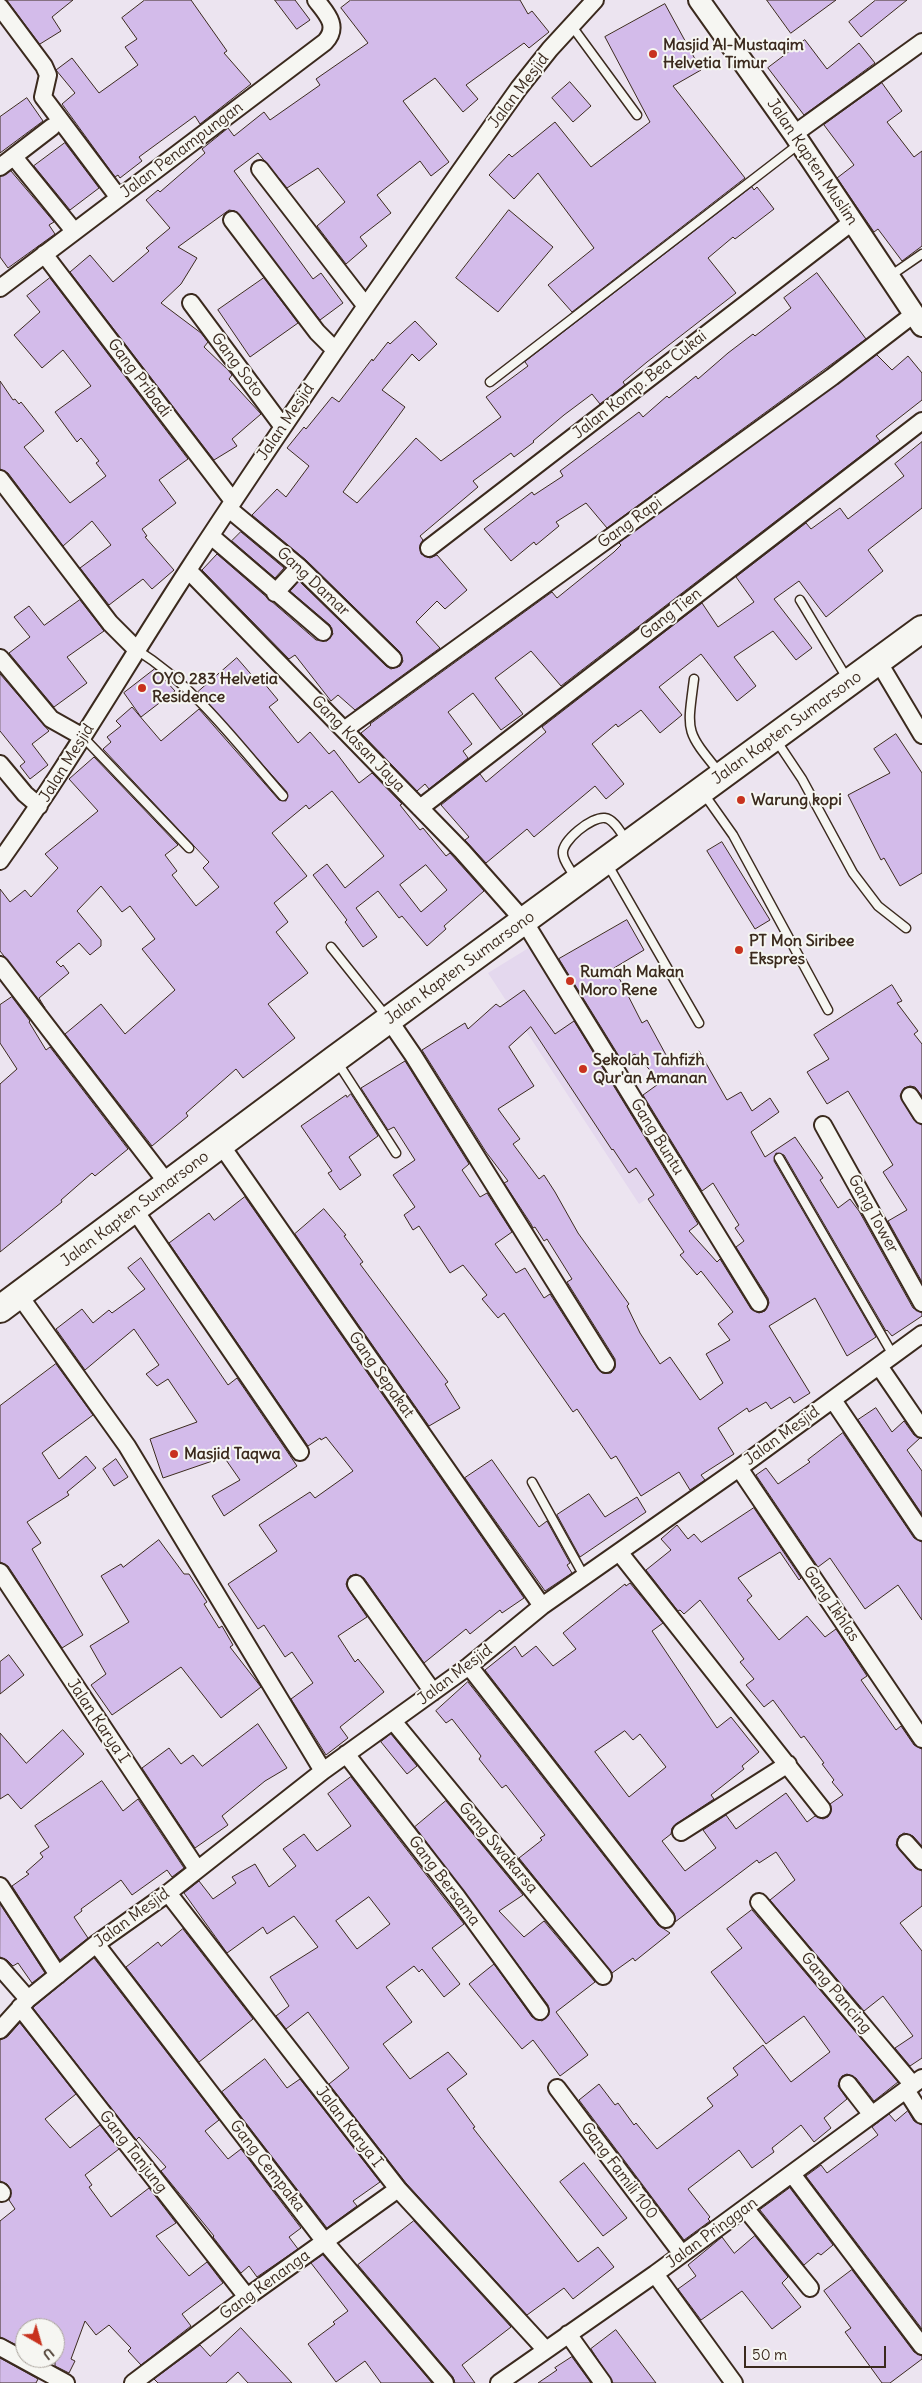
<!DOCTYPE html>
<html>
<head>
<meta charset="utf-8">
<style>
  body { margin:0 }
  #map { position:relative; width:922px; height:2383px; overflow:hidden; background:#ece4f0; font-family:Delius,sans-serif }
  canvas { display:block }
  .north { position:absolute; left:15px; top:2318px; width:50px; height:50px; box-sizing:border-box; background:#f6f6f2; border:1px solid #aba49d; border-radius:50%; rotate:142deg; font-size:14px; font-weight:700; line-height:20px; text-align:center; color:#3b2a1e }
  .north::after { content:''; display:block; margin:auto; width:18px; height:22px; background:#c8321e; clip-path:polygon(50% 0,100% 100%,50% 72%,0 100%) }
  .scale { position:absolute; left:744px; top:2346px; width:142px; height:22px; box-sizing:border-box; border:2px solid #3b2a1e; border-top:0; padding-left:6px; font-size:15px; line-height:18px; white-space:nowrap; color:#3b2a1e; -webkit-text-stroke:4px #f6f6f2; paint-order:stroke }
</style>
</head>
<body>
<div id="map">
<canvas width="922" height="2383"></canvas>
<div class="north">U</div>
<div class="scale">50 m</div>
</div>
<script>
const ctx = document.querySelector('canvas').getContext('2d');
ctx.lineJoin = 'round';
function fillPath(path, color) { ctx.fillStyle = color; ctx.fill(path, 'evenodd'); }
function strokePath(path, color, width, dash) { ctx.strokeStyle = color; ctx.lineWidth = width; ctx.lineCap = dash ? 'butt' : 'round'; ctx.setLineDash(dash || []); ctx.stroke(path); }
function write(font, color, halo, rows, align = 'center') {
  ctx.font = font + ' Delius,sans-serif'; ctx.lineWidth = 4; ctx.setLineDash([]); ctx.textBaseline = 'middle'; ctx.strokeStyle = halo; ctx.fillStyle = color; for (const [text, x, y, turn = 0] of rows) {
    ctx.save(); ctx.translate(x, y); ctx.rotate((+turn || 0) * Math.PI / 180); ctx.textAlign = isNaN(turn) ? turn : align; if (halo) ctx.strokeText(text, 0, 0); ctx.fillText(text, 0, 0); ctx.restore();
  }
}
fillPath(new Path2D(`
  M535,944l145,232 -41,28 -151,-231z`), '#e4d8ee');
const building = new Path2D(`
  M7,0h66l-21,17 9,14 -21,13z
  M145,0h46l36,51 -3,2 27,31 -51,40 -5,-8 -56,41 3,4 -22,17 -2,-3 -3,2 -53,-73 13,-11 -19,-23 16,-12 27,35 39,-28 -13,-18 12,-8 -15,-21z
  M275,0h20l15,20 -13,9z
  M351,0h169l8,14 4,-3 17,21 -20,16 -5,-5 -58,42 12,14 -15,13 -28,-34 -32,23 46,61 -18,14 -11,-15 -43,34 14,18 -31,24 7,9 -21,18 -29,-38 28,-24 -27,-34 -31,20 -29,-35 -24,18 79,108 8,-6 22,30 -23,17 -85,-109 -6,-1 -51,37 19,11 -16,26 -20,19 40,30 7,9 -4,5 24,23 4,5 -3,4 32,35 -29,25 5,7 -23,14 -144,-188 20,-17 23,27 36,-31 -3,-3 24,-20 -24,-28 12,-10 2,2 45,-39 -3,-4 26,-21 6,8 30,-24 6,8 50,-35 -4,-6 52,-36 -27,-35z
  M767,0h69l-45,33z
  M876,0h31l-46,37 -12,-15z
  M665,4l36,66 -28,16 72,92 -173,134 -24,-27 46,-37 -56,-75 -24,26 -25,-24 20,-21 3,3 43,-35 36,45 59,-45 -45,-85z
  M805,40l22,29 32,-26 16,20 -71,52 -36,-47z
  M570,82l21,24 -18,16 -21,-24z
  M882,83l20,28 -15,11 27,35 8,-6v95l-20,15 -24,-32 -4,3 -37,-54 17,-13 -30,-40z
  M27,98l16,23 -43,32v-36z
  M65,143l34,45 -29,22 -36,-44z
  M11,171l43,51 -5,3 6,9 -47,34 -8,-11v-80z
  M752,187l2,3 3,-3 17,22 -39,30 -2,-2 -25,21 28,35 -89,69 -24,20 2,3 -25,19 -8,-10 -28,21 -31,26 1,1 -20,15 -3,-4 -38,28 5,6 -58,49 3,4 -3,5 1,9 9,4 7,-3 30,35 -22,19 -8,-8 -21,21 24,26 -85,62 -17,-15 -7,6 -36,-46 -6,4 -87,-89 15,-16 99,86 11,1 6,-7 -3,-9 -40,-34 9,-10 87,85 5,3 9,-3 3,-5 -3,-9 -94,-92 -54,-45 25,-26 9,8 23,-31 -22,-18 17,-21 2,2 26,-32 7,5 33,-43 1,2 15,-19 2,2 25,-23 22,23 -18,17 -7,-7 -30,36 23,17 -62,85 14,11 59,-65 25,23 60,-44 -15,-20 42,-31 -3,-4z
  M509,210l44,37 -55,65 -42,-34z
  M817,273l49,66 -259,189 -21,-25 -30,19 3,4 -23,19 -2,-3 -23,19 -27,-32 48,-37 2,3 29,-19 -3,-5 79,-59 4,5 24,-21 2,2 27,-22 2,3 30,-26 25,-19 2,2 36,-28 -7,-10z
  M50,278l138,181 -29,21 17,23 -34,26 5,7 -2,1 29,33 -22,19 -9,-10 -34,26 -29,-37 31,-23 -19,-24 -29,25 -55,-73 -8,-4v-88l13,19 2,-1 4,5 2,-2 23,29 -20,16 46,56 36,-27 -10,-13 3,-2 -18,-23 -4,4 -22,-30 36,-26 -28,-36 -21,18 -28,-33 26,-23 -13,-16z
  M264,278l34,45 -48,34 -32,-47z
  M877,355l15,15 16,-14 14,17v27l-46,36 4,5 -319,245 -30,-35 -36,27 28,36 -22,16 -28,-37 -25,19 24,32 -9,7 5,7 -39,31 -4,-5 -8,7 -56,-58 10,-8 -1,-1 182,-132 5,6 57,-46 7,-7 -2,-2z
  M922,442v66l-54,42 15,21 -57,46 -27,-36 -25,18 38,49 -16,12 -23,-29 -39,26 22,29 -19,15 -36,-47 -42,33 23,28 -22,18 -19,-23 -23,17 -2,-3 -24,20 32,40 -18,15 -11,-13 -61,51 -7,-8 -41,34 -21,-23 4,-3 -28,-32 39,-31 6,8 60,-50 -4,-5 160,-124 16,24 36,-25 -18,-25 70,-54 5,6 29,-21 8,11 56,-43 -9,-12z
  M241,532l43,36 -9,10 -43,-37z
  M80,600l24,31 -37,26 20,26 -33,24 -45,-54 21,-16 -16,-20 15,-11 15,19z
  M237,658l19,22 3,-3 19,23 -9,7 29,36 12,-11 19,22 5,-4 25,33 13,-10 30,31 -2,1 20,25 3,-2 23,28 4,-3 34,38 -40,35 2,3 -19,17 -25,-30 -3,2 -21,-27 -22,17 21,29 -14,10 -18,-25 2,-2 -34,-45 14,-11 18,24 39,-32 -52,-65 -23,18 -3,-4 -34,28 35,43 -33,27 14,19 -12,10 32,41 -40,31 27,34 -52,40 -7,-9 -50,44 2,3 -36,30 -87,-112 36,-30 24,30 50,-44 -33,-41 13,-10 -25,-33 -8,6 -21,-26 -24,25 24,29v6l-11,9 -11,-12 -23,19 5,5 2,-2 6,8 -30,25 6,10 -45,-57v-62l10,13 15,-12 6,7 27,-29 -13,-14 53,-43 -29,-32 25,-22 84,88 -13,10 12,16 -5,4 24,31 23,-19 -16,-19 6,-6 -106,-113 8,-7 -4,-5 14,-11 -5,-5 16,-14 29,34 38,-32 80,91 7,1 1,-9 -89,-100zM426,865l21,25 -26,22 -21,-27z
  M155,669l20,22 -34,26 -17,-24z
  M0,674l49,57 -17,13 16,21 -18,14 -10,-13 5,-4 -25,-31z
  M896,734l26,39v100l-22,13 -16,-28 -3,2 -33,-65 42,-22 -16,-24z
  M722,842l48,78 -15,9 -48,-78z
  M627,920l17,30 -30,18 28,55 5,-3 25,46 27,-15 28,49 14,-8 11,19 18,-13 9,14 -28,20 14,25 30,-20 28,41 -3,2 18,28 12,-9 9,12 54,97 9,5v3l-30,20 -5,-6 -1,1 -102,-176 -8,-2 -2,8 102,176 -29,19 -32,-58 -46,28 41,67 -16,10 -4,-6 -19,12 -5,-7 -17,10 -2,-4 -29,20 16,26 -33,21 4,5 -15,10 -11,-18 -38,24 -25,-40 -5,3 -34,-50 -4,3 -69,-99 -6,5 -16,-19 5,-4 -24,-30 -13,8 -31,-47 -6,4 -9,-15 11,-8 -22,-32 22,-15 -21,-33 -6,3 -27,-42 44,-27 64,103 -7,6 18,27 7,-4 25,39 -17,12 21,29 9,-5 19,30 6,-4 48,75 4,4h9l4,-5v-9l-48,-77 5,-3 -25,-40 -3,2 -9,-14 -2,1 -2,-4 -27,-41 4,-2 -22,-29 -64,-102 43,-27 3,6 28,-25 4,3 24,-17 31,44 19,-13 124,203 -9,7 28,31 3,-3 31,50 8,4 6,-2 4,-8 -1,-5 -32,-51 8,-6 -9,-13 4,-3 -26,-42 -11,8 -59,-96 18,-13 -26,-28 -13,7 -63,-102zM531,1027l81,123 1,-1 16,24 7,-5 18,27 -6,4 36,53 -4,3 17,20 4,-4 32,41 -15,12 12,16 -24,14 17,29 -23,17 -30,-43 -10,7 -20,-31 -13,-27 2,-2 -51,-71 -23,-41 -11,-17 -5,4 -26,-35 7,-5 -22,-30 36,-23 -25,-39z
  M892,985l10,16 -5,2 21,28 -4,3 8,10v52l-7,-9 -5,-1 -6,2 -4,8 14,24 8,5v157l-34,-61 19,-11 -24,-38 10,-7 -45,-74 -21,13 -20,-32 22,-13 -15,-24z
  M12,997l18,24 -1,1 17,28 4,-3 78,102 -33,27 -3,-3 -31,27 1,2 -62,50v-168l17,-15 -17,-26v-38z
  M351,1094l27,42 -29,21 12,18 -21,15 -12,-17 4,-2 -31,-45 45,-31 1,2z
  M245,1197l279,401 -22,15 -2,-3 -30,24 -4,-5 -42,34 -60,-85 -8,-4 -6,2 -4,8 2,5 19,28 -29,19 17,26 3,-3 26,33 -44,35 8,11 -22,17 -35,-56 22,-16 -21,-31 -7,5 -21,-32 -6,4 -30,-45 49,-33 -18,-26 51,-33 5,6 38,-27 -27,-34 -5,3 -1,-2 -12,8 -139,-203 40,-30 5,7z
  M324,1209l22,26 -2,1 19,26 -3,2 88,118 -3,2 15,24 -31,18 -134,-192z
  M141,1258l87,127 9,-7 60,88 -73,50 -12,-20 28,-16 -16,-23 -61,21 -13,-39 47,-17 -29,-43 -11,7 -11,-12 13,-9 -25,-36 -49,41 -29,-41 26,-20 11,14 16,-13 3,3 33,-24 -17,-21z
  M56,1364l37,51 -51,38 17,26 27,-23 10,12 -29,24 2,3 -42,27 14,21 -9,6 51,86 -21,13 -54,-82 -8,-4v-156z
  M876,1408l16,24 12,-11 10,14 6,3 -13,12 15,21v43l-64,-94z
  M843,1433l71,105 8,4v78l-24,-35 -33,24 -35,-51 -12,9 -62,-92 10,-7 12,16 32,-22 -2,-2z
  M116,1459l12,18 -14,9 -11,-17z
  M492,1460l47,67 8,-6 23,42 -3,2 5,8 -27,18 -80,-113z
  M589,1494l16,23 32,-20 9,15 -66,45 -23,-42z
  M754,1508l47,70 -2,2 -19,-28 -42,26 14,18 -5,4 32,40 28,-24 18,21 11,-8 31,47 -6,4 35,50 5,-4 13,19 8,4v97l-9,-10 -9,-3 -5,3 -3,9 19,23 7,3v35l-22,17 22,28v107l-12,8 -15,-18 18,-12 -30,-40 -19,15 -94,-111 25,-20 -19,-28 -17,11 -2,-3 -82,62 -1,-9 -189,-243 30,-24 7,11 14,-11 17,20 23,-17 -13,-16 62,-49 1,2 4,-3 33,40 -11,8 65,97 14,-11 28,35 -17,14 2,3 -33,26 3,4 -38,25 -4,4 -1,6 -9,7 23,30 31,-23 -13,-18 23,-15 10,14 50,-36 21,29 8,-6 8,3 5,-2 3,-5 -1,-8 13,-9 -11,-13 2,-2 -12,-16 2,-1 -20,-27 -3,2 -28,-38 -9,7 -18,-22 8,-6 -14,-17 4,-3 -44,-59 -16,14 -4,-4 -2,1 -32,-41 25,-20 -10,-11 16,-14 11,14 6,-5 7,8zM625,1731l8,9 7,-6 26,33 -37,30 -34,-45z
  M159,1540l25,34h5l18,28 -3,2 15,24 3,-2 11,19 -3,2 31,40 -40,31 -40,-51 -69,48 -21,-30 15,-11 -16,-28 39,-24 -28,-46 20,-12 2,3z
  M9,1655l15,20 -24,19v-32z
  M468,1682l190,243 12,8 -35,28 -2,-3 -21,15 -93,-115 23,-18 -2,-2 5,-3 -39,-50 -4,3 -23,-29 2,-3 -29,-37 -6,4 -10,-12z
  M258,1724l29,44 -22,13 -43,35 6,9 -33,23 -53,-80 27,-20 12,16 12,-9 9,11z
  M63,1730l21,24 -63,55 -13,-15 -8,5v-66l26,30z
  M391,1734l26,32 -10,8 -26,-32z
  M351,1777l113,147 -32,24 28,36 -16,13 -22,-28 -3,3 -5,-6 -28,21 26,35 -29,22 27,35 38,-27 19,22 -20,15 28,38 -2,1 105,134 20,-15 16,20 -41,32 -9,-11 -37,27 -121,-132 -77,-99 20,-16 -41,-56 -22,17 -10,-13 13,-10 -19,-29 48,-30 -24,-31 -27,18 -4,-7 -36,26 -43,-60 15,-12 14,18 23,-16 -4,-6 23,-13 14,23 27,-21 -13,-17 21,-15 13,17 34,-25 -23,-32zM369,1897l21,27 -33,25 -21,-28z
  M102,1781l21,30 15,-12 46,69 -12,9 -5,-7 -35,25 -11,-15 -40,29 1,2 -8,6 14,21 -28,22 -48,-74 17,-12 -3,-2 17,-15 -3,-4 9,-6 -14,-21z
  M446,1801l77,94 -24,16 25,26 20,-16 51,61 -39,30 32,43 -28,21 -27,-36 -11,9 -53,-65 25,-20 38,53 10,4 7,-6 -1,-10 -133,-178z
  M0,1904l45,69 -13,10 -14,-20 -5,3 -6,-6 -7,-3z
  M752,1910l146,172 -24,19 -18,-23 -9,-4 -5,2 -4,10 9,13 -23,19 7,10 -17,14 -13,-17 -29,23 2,4 -22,16 -13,-18 -51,39 22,28 -2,2 2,2 -26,19 -105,-140 20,-16 16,21 3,-2 16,22 2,-2 21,26 56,-43 -6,-8 31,-23 -5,-7 30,-23 28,37 39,-30 -26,-36 -38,28 -55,-72 31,-24 -15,-19z
  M183,1929l70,90 -54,43 -73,-95 32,-25 3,4z
  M94,1958l125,162 -14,11 23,28 13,-10 60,79 -12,9 9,12 -41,28 -8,-11 -8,7 -28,-36 1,-1 -53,-65 5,-4 -27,-30 -3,3 -103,-132z
  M20,2023l56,71 -31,25 25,29 30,-23 19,24 -34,26 7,10 -3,2 22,30 38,-29 27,35 -20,13 33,40 18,-14 16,21 -41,31 9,12 -50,39 -13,-14 3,-3 -22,-23 -13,10 -11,-14 -14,38 4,2 -6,12 -14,-7v-38h-30v21l-25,-12v-116l15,-12 -6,-9 2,-10 -4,-6 -7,-3v-141l7,-3z
  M265,2059l22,29 13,-9 80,103 -27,19 4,5 -30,22 -105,-136z
  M908,2111l6,10 8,4v204l-116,-153 15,-11 6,8 51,-38 -6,-8 17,-13 6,7z
  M584,2163l43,55 -24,18 -43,-54z
  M790,2188l43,57 -12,10 -3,-2 -14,12 -44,-55z
  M414,2221l97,106 -49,38 13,18h-20l-2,-6 -95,-112z
  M755,2236l33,41 -6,6 19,24 -29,22 -30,-38 -41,29 -23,-31 18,-13 -8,-11 34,-28 12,16z
  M323,2255l109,128h-51l-16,-22 -29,21 -28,-38 27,-20 -2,-2 15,-11 -37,-48z
  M852,2270l62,82 8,4v3l-32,24h-8l-37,-51 6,-4 -27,-37z
  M241,2328l51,55h-44l-10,-11 -12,11h-68l-4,-4 46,-34 10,11z
  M616,2330l40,53h-43l-22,-34z
  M572,2357l19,26h-53l19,-13 -2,-2z
  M0,2358l38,21 -2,4h-36z`);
fillPath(building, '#d3bbea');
strokePath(building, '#3b2a1e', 1);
const service = new Path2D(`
  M571,25l66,90
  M890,276l32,-22
  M490,382l309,-238
  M800,600l48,80
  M137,650c59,37 101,95 146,146
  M694,679c-7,54 -9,51 25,93
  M83,737l106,111
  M776,740l26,39 51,94 25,33 28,22
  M704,794l29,41 95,175
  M608,865l91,158
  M575,878c-3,-7 -12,-17 -12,-24 -2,-13 29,-38 42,-36 9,1 16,15 21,22
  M331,947l55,69
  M338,1063l58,90
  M779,1158l114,197
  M532,1482l52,94`);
const minor = new Path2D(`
  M0,7l44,59 4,9 -5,22 76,101
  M794,134l128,-92
  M14,157l60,74
  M0,167l52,-40
  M260,169l105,136
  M232,220l85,112 17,17
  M44,254l189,247
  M0,288l325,-246c15,-16 1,-29 -9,-42
  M191,303l92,124
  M0,479l110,144 27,27
  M229,509l70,58 94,92
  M211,536l112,96
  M429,548l423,-326
  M188,570l274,281 62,70 235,382
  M275,593l24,-26
  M0,658l51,61 32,18
  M878,661l44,74
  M344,730l488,-353 82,-63
  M0,764l25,30 14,12
  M420,808l502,-387
  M0,861c67,-94 125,-194 188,-291 106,-163 218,-323 331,-482l31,-39 45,-49
  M0,965l168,219
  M389,1020l24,35 193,309
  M910,1096l12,19
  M823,1125l99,178
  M221,1145l321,461
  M134,1209l166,243
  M19,1295l108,151 196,325
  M879,1366l43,63
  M833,1400l89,132
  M739,1468l183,271
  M619,1552l203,257
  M0,1572l197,297
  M356,1584l77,108
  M469,1666l197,253
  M393,1721l210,255
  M346,1754l111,143 83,114
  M681,1832l107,-68
  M906,1843l16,18
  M0,1886l58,89
  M168,1893l230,296 147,160
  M759,1902l154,183
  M96,1944l229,298 120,141
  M0,1967l28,32
  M20,2007l227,290
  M0,2030l28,-31 68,-55 72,-51 155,-122 146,-105 73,-60 197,-138 183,-134
  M848,2084l24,31
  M557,2088l125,166
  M906,2090l16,25
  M792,2174l130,172
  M0,2191l2,2
  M745,2208l65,80
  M655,2274l79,109
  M568,2334l35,49
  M0,2347l66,36
  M133,2383l114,-86 151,-108
  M499,2383l156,-109 267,-196`);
const tertiary = new Path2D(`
  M699,0l95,134 128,192`);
const trunk = new Path2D(`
  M0,1309l335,-250 587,-430`);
strokePath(service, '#3b2a1e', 11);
strokePath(minor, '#3b2a1e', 20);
strokePath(tertiary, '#3b2a1e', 24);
strokePath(trunk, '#3b2a1e', 30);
strokePath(service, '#f6f6f2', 8);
strokePath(minor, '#f6f6f2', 16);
strokePath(tertiary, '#f6f6f2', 20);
strokePath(trunk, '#f6f6f2', 26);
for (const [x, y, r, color] of [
  [653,54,5,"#c8321e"],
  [142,688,5,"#c8321e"],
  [741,800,5,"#c8321e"],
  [739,950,5,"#c8321e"],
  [570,981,5,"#c8321e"],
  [583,1069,5,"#c8321e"],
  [174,1454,5,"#c8321e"]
]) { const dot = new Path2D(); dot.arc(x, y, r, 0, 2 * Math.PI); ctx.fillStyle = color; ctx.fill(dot); strokePath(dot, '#f6f6f2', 2); }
write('bold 16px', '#3b2a1e', '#f6f6f2', [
  ["Masjid Al-Mustaqim",663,45],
  ["Helvetia Timur",663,63],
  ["OYO 283 Helvetia",152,679],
  ["Residence",152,697],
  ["Warung kopi",751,800],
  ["PT Mon Siribee",749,941],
  ["Ekspres",749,959],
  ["Rumah Makan",580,972],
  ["Moro Rene",580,990],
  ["Sekolah Tahfizh",593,1060],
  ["Qur'an Amanan",593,1078],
  ["Masjid Taqwa",184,1454]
], 'left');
write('16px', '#3b2a1e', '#f6f6f2', [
  ["Jalan Mesjid",519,91,-53],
  ["Jalan Penampungan",182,150,-37],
  ["Jalan Kapten Muslim",812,162,56],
  ["Gang Soto",237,365,53],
  ["Gang Pribadi",139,378,53],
  ["Jalan Komp. Bea Cukai",640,385,-38],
  ["Jalan Mesjid",286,422,-56],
  ["Gang Rapi",630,523,-36],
  ["Gang Damar",313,582,43],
  ["Gang Tien",671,614,-38],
  ["Jalan Kapten Sumarsono",787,728,-36],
  ["Gang Kasan Jaya",358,744,46],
  ["Jalan Mesjid",67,763,-58],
  ["Jalan Kapten Sumarsono",460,968,-36],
  ["Gang Buntu",657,1137,58],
  ["Jalan Kapten Sumarsono",135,1209,-37],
  ["Gang Tower",873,1214,61],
  ["Gang Sepakat",381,1375,55],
  ["Jalan Mesjid",782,1436,-36],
  ["Gang Ikhlas",831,1604,56],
  ["Jalan Mesjid",455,1675,-37],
  ["Jalan Karya I",98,1721,56],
  ["Gang Swakarsa",498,1848,50],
  ["Gang Bersama",444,1881,53],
  ["Jalan Mesjid",132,1918,-36],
  ["Gang Pancing",836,1993,50],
  ["Jalan Karya I",349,2127,52],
  ["Gang Tanjung",133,2152,52],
  ["Gang Cempaka",267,2166,52],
  ["Gang Famili 100",619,2171,53],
  ["Jalan Pringgan",712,2233,-36],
  ["Gang Kenanga",265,2285,-36]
]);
</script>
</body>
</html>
